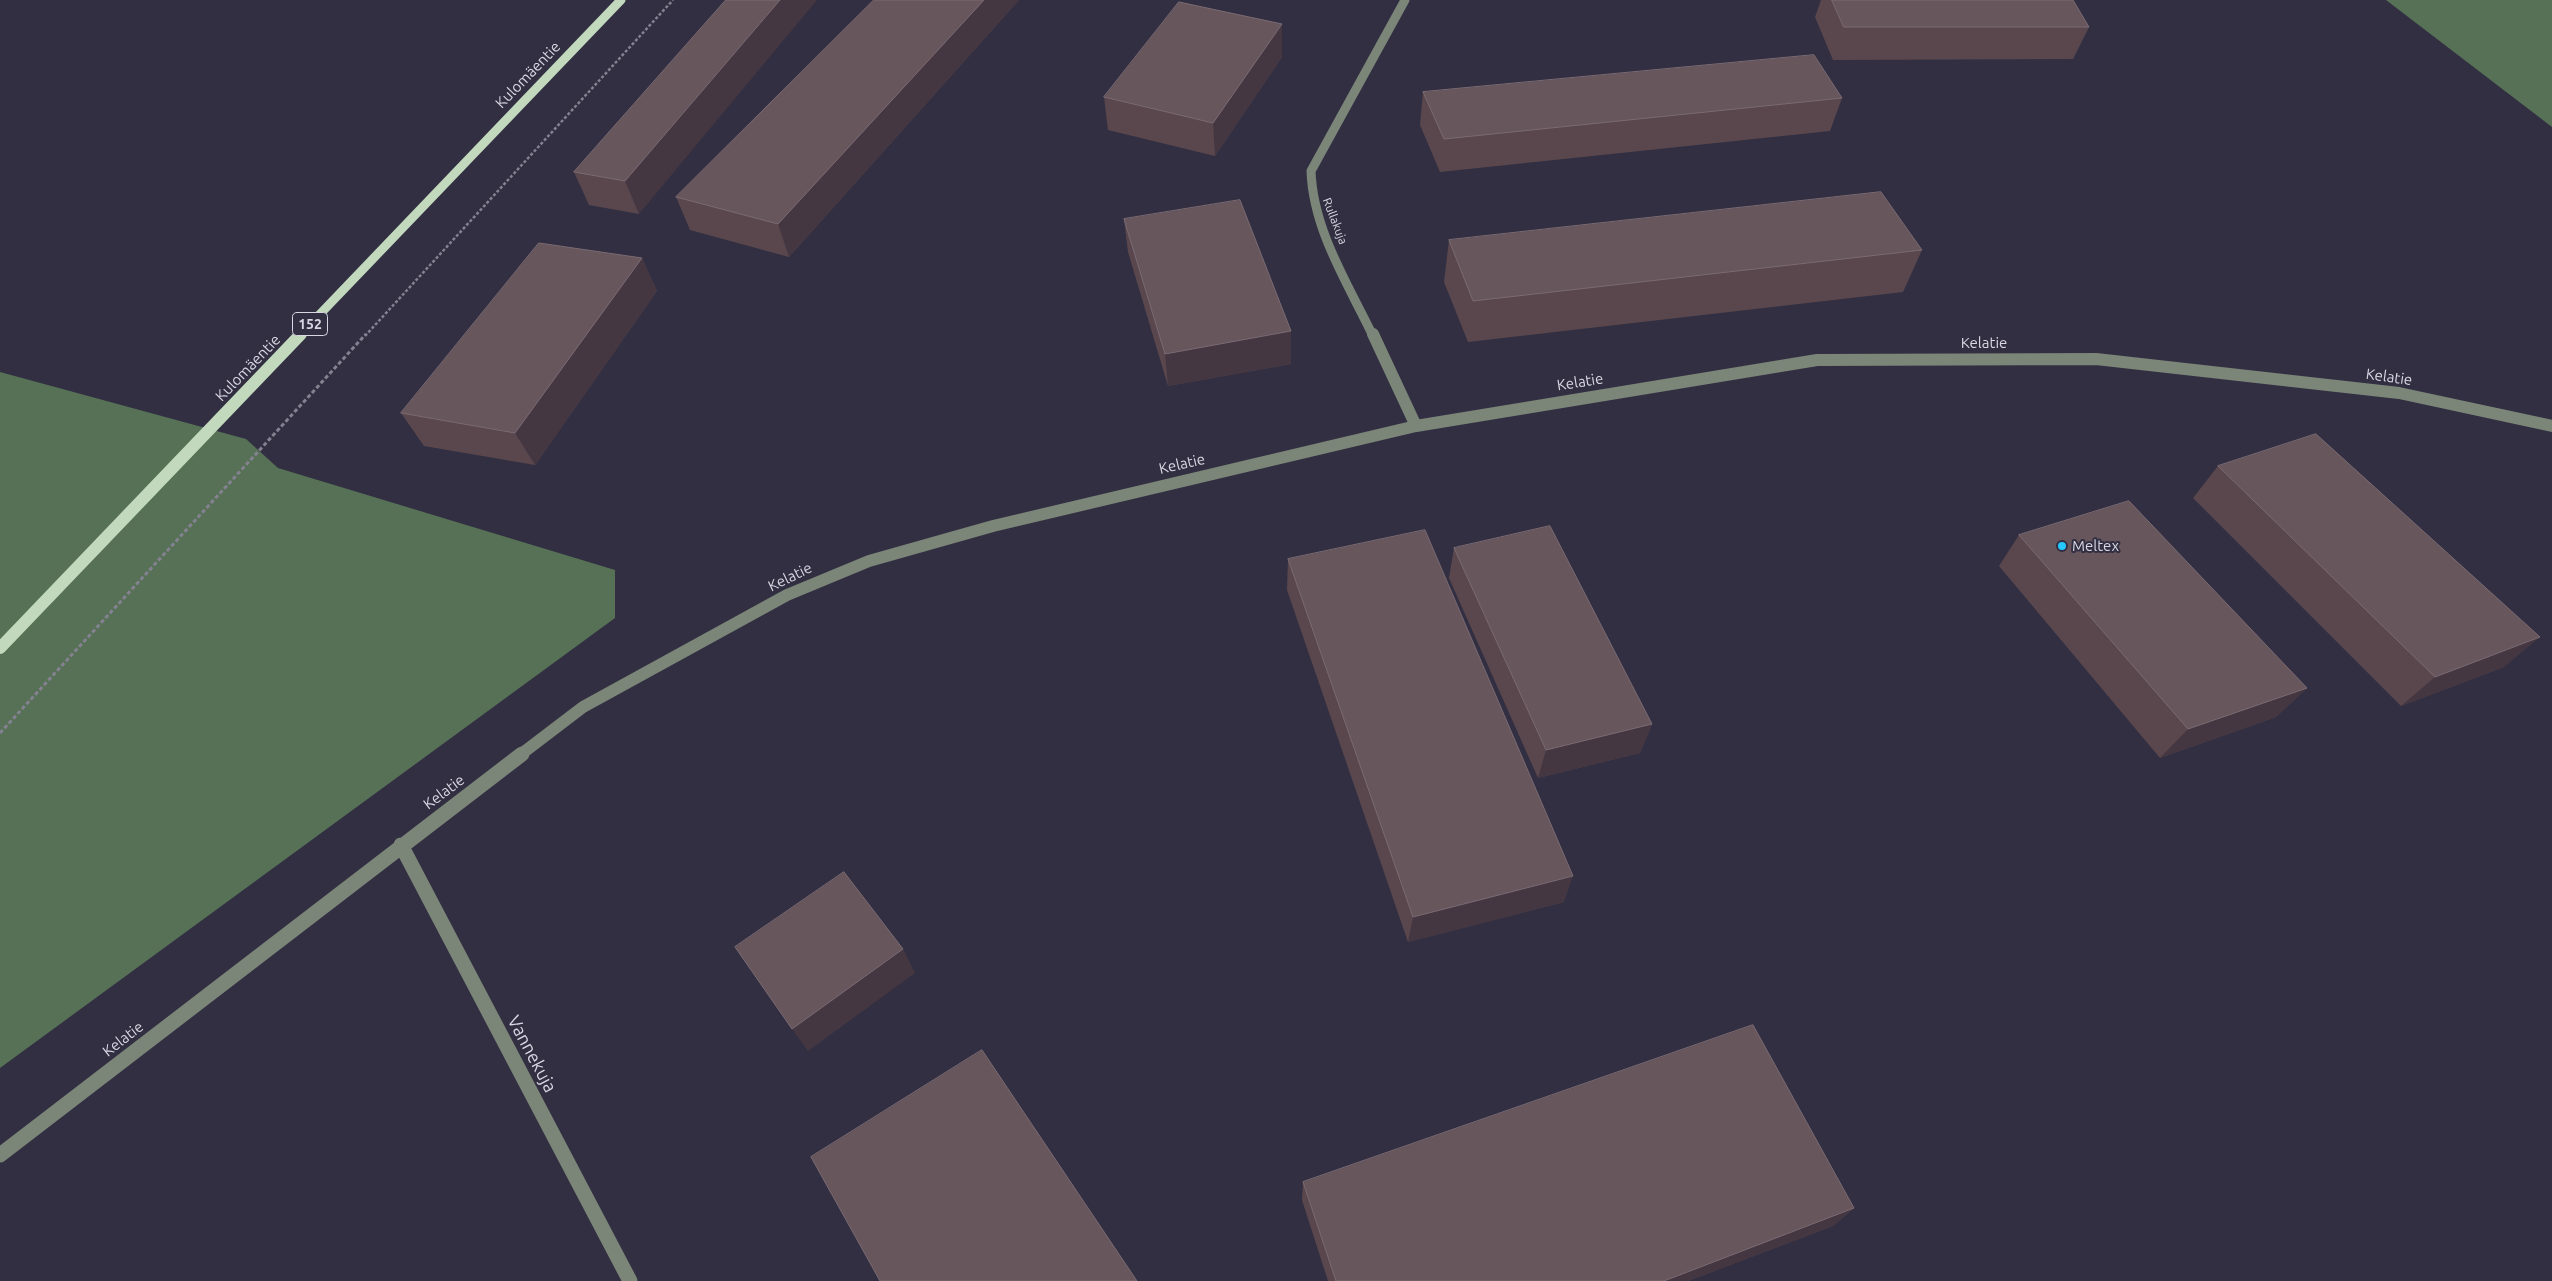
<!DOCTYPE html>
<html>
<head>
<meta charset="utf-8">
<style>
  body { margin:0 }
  canvas { display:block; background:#312f41 }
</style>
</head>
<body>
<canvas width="2552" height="1281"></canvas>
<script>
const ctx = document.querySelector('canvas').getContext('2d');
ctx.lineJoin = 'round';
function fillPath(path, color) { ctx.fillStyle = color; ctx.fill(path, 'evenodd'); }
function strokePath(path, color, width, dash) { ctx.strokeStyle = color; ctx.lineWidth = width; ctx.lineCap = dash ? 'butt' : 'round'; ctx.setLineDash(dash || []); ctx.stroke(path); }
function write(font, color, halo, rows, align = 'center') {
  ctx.font = font + ' Ubuntu,sans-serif'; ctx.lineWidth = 4; ctx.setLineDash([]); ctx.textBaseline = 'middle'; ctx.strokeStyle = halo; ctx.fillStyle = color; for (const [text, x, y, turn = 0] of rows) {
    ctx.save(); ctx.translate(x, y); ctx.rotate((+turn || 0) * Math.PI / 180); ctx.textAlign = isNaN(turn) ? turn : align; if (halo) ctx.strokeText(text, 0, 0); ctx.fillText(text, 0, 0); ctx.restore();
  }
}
fillPath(new Path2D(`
  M2386,0h166v127z
  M0,372l246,67 32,29 337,102v48l-615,450z`), '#577157');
strokePath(new Path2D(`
  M365,336l308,-336`), '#848291', 2.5, [3, 2]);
strokePath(new Path2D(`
  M0,733l366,-399`), '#848291', 3, [4, 2.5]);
strokePath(new Path2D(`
  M1373,336c-25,-52 -60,-106 -62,-165l94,-171`), '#7b8578', 9);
strokePath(new Path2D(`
  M1373,334l43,92
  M520,755l63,-48 204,-112 82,-34 124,-35 423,-100 401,-66 279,-1 303,34 153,33`), '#7b8578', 12);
strokePath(new Path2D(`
  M401,845l229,436
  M0,1155l522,-401`), '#7b8578', 15);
strokePath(new Path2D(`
  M299,336l322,-336`), '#c3d9be', 9);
strokePath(new Path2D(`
  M0,648l301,-314`), '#c3d9be', 12);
fillPath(new Path2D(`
  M726,0l-87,214 -50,-9 -15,-33z
  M874,0h145l-230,257 -99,-27 -14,-33z
  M1821,0h252l16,27 -16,32 -240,1 -18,-43z
  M1282,57l-67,99 -107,-26 -4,-33z
  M1423,92l419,6 -12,33 -390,41 -20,-47z
  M1124,219l167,145 -123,22 -40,-134z
  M1449,240l473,10 -19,42 -435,50 -24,-60z
  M642,258l15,33 -122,174 -111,-19 -23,-33z
  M2218,466l286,201 -103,39 -208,-208z
  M2019,535l288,153 -31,29 -116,41 -161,-192z
  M1454,548l198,176 -12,29 -102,25 -89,-200z
  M1288,559l276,343 -156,40 -121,-352z
  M1303,1182l551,26 -21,18 -145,55h-360l-26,-81z`), '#5a474d');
fillPath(new Path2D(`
  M780,0h37l-178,214 -14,-33z
  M984,0h35l-230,257 -11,-33z
  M1282,24v33l-67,99 -2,-33z
  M642,258l15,33 -122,174 -20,-32z
  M1291,331v33l-123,22 -3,-32z
  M2540,637l-36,30 -103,39 34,-29z
  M2307,688l-31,29 -116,41 28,-29z
  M1652,724l-12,29 -102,25 8,-28z
  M1573,876l-9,26 -156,40 5,-25z
  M903,949l12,24 -107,78 -16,-22z
  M1854,1208l-21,18 -145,55h-24z`), '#443742');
const building = new Path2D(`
  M726,0h54l-155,181 -51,-9z
  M874,0h110l-206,224 -102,-27z
  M1832,0h241l16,27h-245z
  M1179,2l103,22 -69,99 -109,-26z
  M1814,55l28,43 -398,41 -21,-47z
  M1881,192l41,58 -449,51 -24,-61z
  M1240,200l51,131 -126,23 -41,-135z
  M539,243l103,15 -127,175 -114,-20z
  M2316,434l224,203 -105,40 -217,-211z
  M2129,501l178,187 -119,41 -169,-194z
  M1550,526l102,198 -106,26 -92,-202z
  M1425,530l148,346 -160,41 -125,-358z
  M844,872l59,77 -111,80 -57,-82z
  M1753,1025l101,183 -190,73h-328l-33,-99z
  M982,1050l155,231h-257l-69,-124z`);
fillPath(building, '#68565d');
strokePath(building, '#7a6a72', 1);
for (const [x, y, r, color] of [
  [2062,546,5,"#25c9fe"]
]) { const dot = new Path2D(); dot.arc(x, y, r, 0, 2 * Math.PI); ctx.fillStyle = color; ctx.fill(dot); strokePath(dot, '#312f41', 2); }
write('12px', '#d8d7e3', '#312f41', [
  ["Rullakuja",1335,221,69]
]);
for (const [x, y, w] of [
  [310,324,35]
]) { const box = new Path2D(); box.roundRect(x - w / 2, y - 11.5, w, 23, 4); ctx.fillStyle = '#312f41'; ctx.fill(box); strokePath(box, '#d8d7e3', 1); }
write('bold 14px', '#d8d7e3', null, [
  ["152",310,324]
]);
write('15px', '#d8d7e3', '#312f41', [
  ["Kulomäentie",528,75,-46],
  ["Kelatie",1984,343],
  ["Kulomäentie",248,368,-46],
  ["Kelatie",2389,377,8],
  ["Kelatie",1580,382,-9],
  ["Kelatie",1182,464,-13],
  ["Kelatie",790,577,-26],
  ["Kelatie",444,792,-37],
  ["Kelatie",123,1039,-38]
]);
write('15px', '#d8d7e3', '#312f41', [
  ["Meltex",2072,546]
], 'left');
write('18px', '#d8d7e3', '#312f41', [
  ["Vannekuja",532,1054,62]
]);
</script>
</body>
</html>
